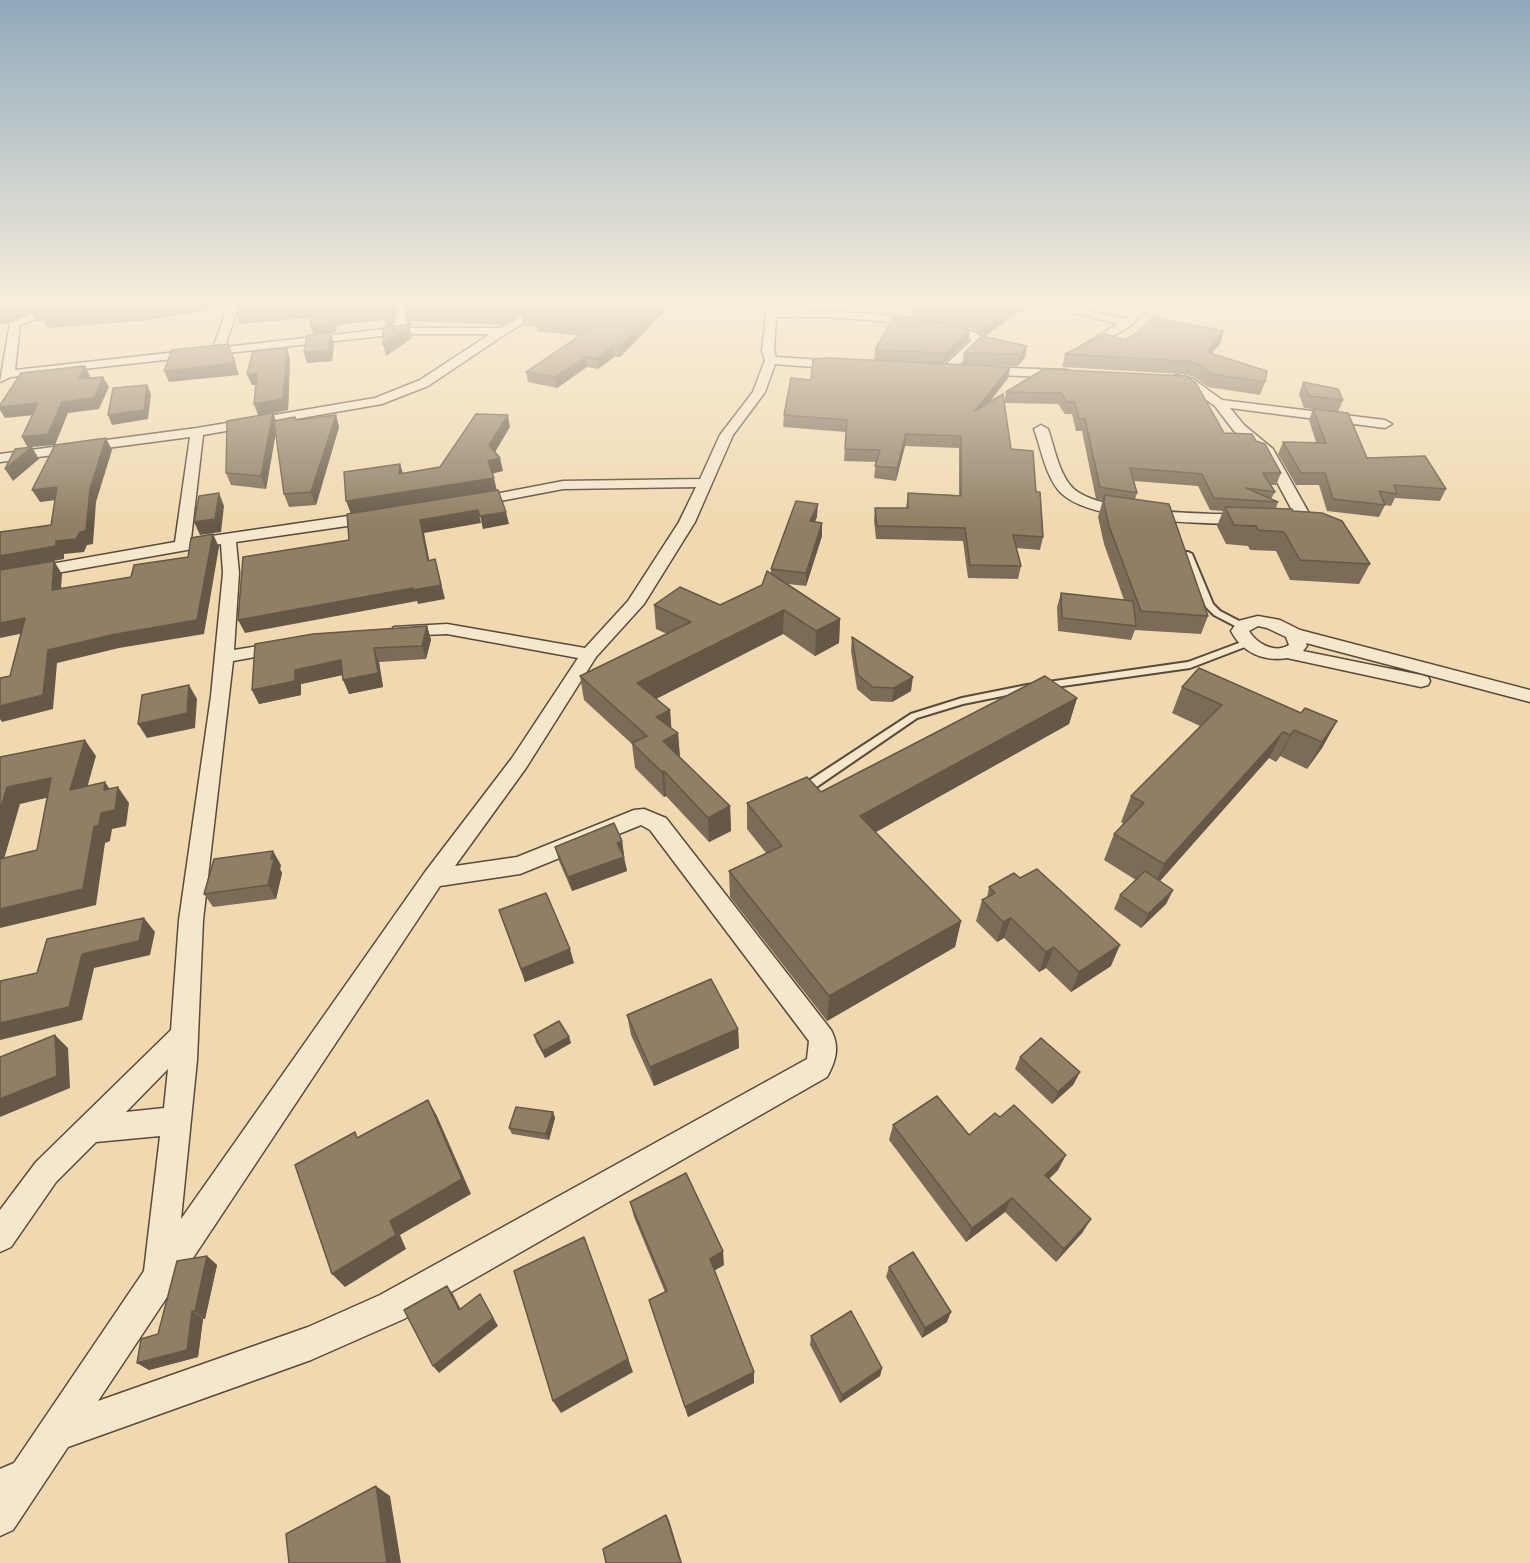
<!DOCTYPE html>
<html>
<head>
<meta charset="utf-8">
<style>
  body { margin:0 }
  canvas { display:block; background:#f0d9b0 }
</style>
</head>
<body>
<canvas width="1530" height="1563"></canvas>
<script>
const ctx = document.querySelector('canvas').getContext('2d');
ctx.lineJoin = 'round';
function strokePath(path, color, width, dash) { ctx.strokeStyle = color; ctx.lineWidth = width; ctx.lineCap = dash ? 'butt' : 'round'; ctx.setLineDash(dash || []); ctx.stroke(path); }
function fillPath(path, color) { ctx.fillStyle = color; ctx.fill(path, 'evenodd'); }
const service = new Path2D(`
  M1185,552h3l4,2 21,50 7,7 25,13v4h-6l-25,-13 -8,-8 -22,-53z
  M1247,640l4,3 -1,2 -60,23 -163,23 -64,13 -46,14 -105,72h-8l-1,-3 1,-3 107,-70 51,-16 65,-13 161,-23z`);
const minor = new Path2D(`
  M42,306h10l-3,8 -29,11 -5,45 198,-22 15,-42h10l-13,41 169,-19 4,-22h10l-3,22h96l39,-22h13l-46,27 -79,53 -46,18 -179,31 -12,104 184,-27 8,5 -8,5 -139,20 3,31 -5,77 49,-8 6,1 3,4 -3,4 -6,1 -50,9 -30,259 -6,140 -16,159 244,-347 87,-114 66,-100 -131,-24 -47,2 -6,-1 -3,-4 3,-4 53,-3 138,24 43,-47 51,-79 17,-35 -133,2 -89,17 -7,-4 2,-3 94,-18 137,-2 20,-44 33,-43 12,-32 -3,-9 5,-45h10v5c33,-1 191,3 207,29l-33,33 -4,1 -6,-4 2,-3 29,-27c-15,-9 -32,-10 -49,-13 -48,-8 -98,-11 -147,-10l-2,34 2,6 63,4 6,4 -6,4 -64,-5 -10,28 -32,43 -38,87 -51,82 -48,53 -70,111 -71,98 62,-9 117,-47 10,-1 22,9 165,212c9,17 5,31 -4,47l-423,242 -93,41 -243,87 -55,83 -13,6v-67l14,-6 130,-192 16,-135 -64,6 -40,40 -45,65 -11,5v-42l36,-48 135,-132 8,-110 32,-224 12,-123 -2,-29 -221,39v-10l175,-31 15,-105 -190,25v-8l197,-26 178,-30 45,-18 70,-46h-91l-388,43 -11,5 10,-59 30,-13zM641,825l9,5 159,211 -2,18 -427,236 -72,32 -210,74 342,-515 80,-12zM168,1069l-4,39 -38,4z
  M1048,306h20l57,13 14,-13h11l-21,21 -45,25 -6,-3 2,-2 38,-23z
  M981,367l86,3 6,4 -6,4 -90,-4 -2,-3z
  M1176,375l17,4 29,21 163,20 7,4 -7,4 -155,-20 14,17 29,24 37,66c-9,10 -27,16 -37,6l3,-3 18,-4 -32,-60 -28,-23 -19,-25 -30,-21 -13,-3 -2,-3z
  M1041,425l7,4c6,17 10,41 22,56 22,30 141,28 179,30l8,5 -8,5c-45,-3 -156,-1 -188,-32 -15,-15 -20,-45 -27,-64z
  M1258,616l22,4 20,10 230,60v12l-224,-59 1,3 -4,5 118,24 7,2 2,4 -2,4 -7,2 -134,-29c-24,4 -45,-6 -56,-27l7,-10zM1258,626l9,2 19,9 3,8c-14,9 -32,-1 -40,-14z`);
strokePath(service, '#594a3b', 4);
strokePath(minor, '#594a3b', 3);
fillPath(service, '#f5e6cc');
fillPath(minor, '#f5e6cc');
fillPath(new Path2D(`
  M239,306h158l-5,20 15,-1 -2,-9 1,-10h126v2l-30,17 -91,-4v5h-2l3,12 -26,18v-29l-2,-7 -47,5 -1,7 -5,1 3,10 -2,18 -25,2 -3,-11 9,-18 -1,-17 -72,7z
  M539,306h125v6l-44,45h-6l-16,12 -11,-2 -30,21 -29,-6 -2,-10 54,-36 -43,-5v-4l-14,-1 -1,-10z
  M912,306h115l-43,31 43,9 -2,11 -7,9 -50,-1 42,2 -2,11 -18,24 14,1 2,-11 38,-23 180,64 32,8 25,32 -5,12h-5l4,7 -4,7 7,3 -2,6 17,3 77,53 -11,20 -69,-4 -14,-29 -26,-1 -2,-4 -22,-2 -9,-18 6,-15 -13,-1 -12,-24 -64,-5 3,12 -2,6 73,117 -7,18 -66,-4 -4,10 -73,-9 -1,-24 4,-14 63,7 -20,-56 -6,-27 5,-17 -7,-1 -14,-68h-6l-4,-17h-7l-7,-10 -54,-1 7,46 25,43 7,45 -3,13 -24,-2 5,18 -3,13 -50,-1 -5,-37 -87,-2 -2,-19 1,-12h31l2,-15 51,2v-47l-54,-2 -9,35 -22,-3 2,-16 -32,-1 2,-29 -63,-5 1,-12 27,-35 63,-20 1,-10 95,-19 -2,10 -25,23 19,1 2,-12 19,-16 -10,-8 -23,-7 -39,-6z
  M1081,306h15l-3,3z
  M225,307l-82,14 -96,7 -3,-7h-8l-4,-9z
  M1224,331l-4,13 -8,9 53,29 -5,13 -52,-8 -14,-10 -12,-3 -120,-7 3,-13 60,-14z
  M290,359l-2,51 -15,3 3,8 20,-1 40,-5 3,12 -23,78 -27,2 -5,-13 -8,-61 -10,56 -35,-4 -5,-12 32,-58 -2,-30h-4l-5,-11z
  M1303,382l40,18 -5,12 29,46 79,31 -6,12 -45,-3 -4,8 -6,-1 -6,12 -52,-6 -8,-26h-23l-18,-31 5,-12h33l-7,-22 4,-11 -9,-1 -5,-14z
  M817,517l-2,5 7,14 -16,50 -18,-2 52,35 -1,24 -24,13 -32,-22 -127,65 14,11 1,18 7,5 2,25 50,48 1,25 -22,11 -43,-46 -2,1 -29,-29 -3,-24 -48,-44 -4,-24 87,-42 -11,-5 -2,-24h66l42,-20 9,-11v-5z
  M427,626l4,14 -5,19 -47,3 4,25 -34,7 -6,-19 -42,9v11l-42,9 -7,-14z
  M852,637l59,54 -19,11 -21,-1 -14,-12 -6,-38z
  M1182,687l155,34 -15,27 -15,21 -27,-13 -4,6 -7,-4 -109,123 13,9 -7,14 -25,24 -27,-19 6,-14 16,-15 -32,-20 10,-26 10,-10 -3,-2 10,-26 69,-70 -28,-13z
  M1077,698l-8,26 -193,108 85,89 -6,26 -128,74 -97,-124 -1,-26 37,-18 -19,-24v-26l74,-11z
  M622,841l2,14 -1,1 4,15 -55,20 -13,-30 -4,-14z
  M281,865l-1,4 2,4 -6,26 -63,8 -9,-13z
  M989,887l122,79 -40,26 -25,-24 -7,4 -35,-34 -7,4 -21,-21 6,-21 5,-2z
  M499,910l75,53 -49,19z
  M627,1015l111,14 1,19 -85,38 -23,-51z
  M534,1035l35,2 2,6 -26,15 -9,-16z
  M1020,1057l60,15 -7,13 -21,19 -37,-35z
  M553,1112l2,6 -6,22 -37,-6 -3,-6z
  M893,1125l76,10 89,35 -9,9 42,40 -9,14 -26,29 -51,-50 -39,30 -77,-102z
  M630,1202l94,63 -10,6 40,112 -66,34 -39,-117 16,-8 -31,-75z
  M207,1256l10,9 -12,54h-2l-5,38 -49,13 -12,-7 21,-29z
  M889,1267l58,55 -25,16 -36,-61z
  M811,1336l71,32 -2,8 -40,27 -30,-58z`), '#7c6c57');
fillPath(new Path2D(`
  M18,306h22l-2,2 -6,4 12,-1 -2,7 2,3h-8l-4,-9 -24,12h-8v-10z
  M172,306h54l-1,1 -82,14 -4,-9z
  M392,306h5l-5,20 -6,1 -2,-7 -47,5 -1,7 -5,1 3,10 -2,18 -25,2 -3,-11 10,-17 -4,-10 24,-10z
  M517,306h15v2l-30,17 -2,-9z
  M659,306h5v6l-44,45 -1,-10z
  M1016,306h11l-43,31 1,-10z
  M315,307l2,10 -77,7 -3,-9z
  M409,325l3,13 -26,18 -3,-11z
  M970,331l-2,10 -25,23 2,-11z
  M1224,331l-4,13 -17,20 4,-12z
  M613,346l1,11 -16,12 -2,-10z
  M1027,346l-2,11 -7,9 3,-12z
  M287,348l3,11 -2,51 -15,3 4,11 -11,65 -5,-13 -3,-61 -4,-11z
  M586,357l1,10 -30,21 -2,-11z
  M235,363l4,12 -70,7 -5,-11z
  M85,366l5,10 -5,14 -6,-11z
  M1010,367l-2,11 -35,44 2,-11z
  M257,373l5,11 -10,1 -5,-11z
  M103,377l6,10 -10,22 -31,4 -13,32 -23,2 7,12 -26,22 -8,-12 23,-21 -6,-11 40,-35z
  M147,385l4,9 -3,25 -36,6 -4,-10z
  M38,403l6,11 -39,4 -5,-8v-3z
  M336,415l3,12 -23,78 -5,-13z
  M508,415l2,12 -18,30 -3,-12z
  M906,434l-1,12 -9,35 1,-13z
  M106,438l6,12 -16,52 -3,42 -6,1 -3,7 -20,2v5l-64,12v-15l56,-15 34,-52z
  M500,458l3,13 -12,3 -3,-13z
  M400,464l4,12 -5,-2z
  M494,478l3,13 -146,23 -5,-13z
  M57,487l7,12 -24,3 -8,-12z
  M219,493l5,13 -3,26 -21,3 -6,-13z
  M818,504l-1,13 -8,17 1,-13z
  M478,510l3,13 -57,10 8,41 -4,-13 -8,-41z
  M506,512l3,12 -26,5 -3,-13z
  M822,523v13l-16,50v-13z
  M213,534l6,13 -15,87 -85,14 -62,15 -4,46 -51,13 -2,-3v-13l48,-56 63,-15z
  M435,559l10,40 -27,5 -1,-3 -172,32 -7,-13z
  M54,561l8,13 -2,30 -8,-14z
  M784,610l-1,24 -143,73 -3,-24z
  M25,618l9,13 -34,7v-15z
  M840,619l-1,24 -24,13 1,-25z
  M427,626l4,14 -5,19 -4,-13z
  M374,648l5,14 4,25 -34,7 -6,-14z
  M341,660l6,14 -46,10v11l-42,9 -7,-14 43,-20z
  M913,677l-2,14 -19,11 2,-14z
  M189,685l8,14 -2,29 -48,10 -9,-14z
  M1077,698l-8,26 -211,118 2,-26z
  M670,710l2,25 -16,-18z
  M1337,721l-15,27 -15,21 15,-27z
  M1294,730l-14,26 -4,6 14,-27z
  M1283,732l-14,26 -117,132 12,-26z
  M678,733l2,25 -17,-17z
  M85,740l11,16 -14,50 -12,-16z
  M664,771l2,25 -2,1 -2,-25z
  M51,778l12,16 -43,10 -20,69v-62l7,-24z
  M105,782l11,16 -12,-8z
  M118,787l11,16 -3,23 -14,3 -2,12 -5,2 -9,62 -96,23v-19l94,-82 7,-14z
  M730,806l1,25 -22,11 -1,-24z
  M622,841l2,14 -5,2 -2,-14z
  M273,851l8,14 -1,4 2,4 -6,26 -8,-14 3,-26z
  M624,857l3,14 -55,20 -4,-14z
  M1173,890l-7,14 -25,24 7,-14z
  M144,918l11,14 -5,23 -56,13 -12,52 -82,20v-17l82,-69z
  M1011,918l-7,20 -7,4 6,-20z
  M961,921l-6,26 -128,74 2,-25z
  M1120,945l-9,21 -40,26 8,-20z
  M1054,947l-8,21 -7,4 7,-20z
  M570,949l4,14 -49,19 -4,-13z
  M738,1029l1,19 -85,38 -4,-19z
  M55,1035l13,13 2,40 -70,29v-18z
  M569,1037l2,6 -26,15 -2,-7z
  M1080,1072l-7,13 -21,19 6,-12z
  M428,1100l9,16 34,78 -71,41 6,14 -61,38 -13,-13 58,-53z
  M553,1112l2,6 -6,22 -3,-6z
  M1066,1155l-8,15 -21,20 8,-15z
  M1012,1198l-7,14 -39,30 6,-14z
  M1091,1219l-9,14 -26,29 8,-13z
  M584,1237l49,135 -72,41 -8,-12z
  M723,1251l1,14 -13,7 -1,-13z
  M207,1256l10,9 -12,54 -10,-8z
  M447,1286l6,8 12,24 -6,-8z
  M480,1294l18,32 -59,47 -6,-7z
  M192,1311l11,8 -5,38 -49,13 -12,-7z
  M951,1312l-4,10 -25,16 3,-10z
  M882,1368l-2,8 -40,27 2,-8z
  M754,1372v11l-66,34 -3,-10z
  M376,1486l14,10 11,67h-14z
  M666,1515l3,5 13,43h-1z`), '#655847');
const building = new Path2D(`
  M0,306h18l-16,8h-2z
  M172,306l-33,6 -97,6 2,-7 -12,1 13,-6z
  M239,306h153l-2,11h-6v-6l-50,4 -1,8 -23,2 5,-18 -78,8z
  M406,306h111l-17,10 -91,-4v4h-4z
  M539,306h120l-40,41 -6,-1 -17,13 -10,-2 -31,20 -29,-5 66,-45 -56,-6 4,-4 -18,-1z
  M1016,306l-31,21 -11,-7 -23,-7 -39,-6z
  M894,316l55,8 21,7 -25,22 -70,-3z
  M1153,317l71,14 -17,21 60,19 -2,11 -53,-8 -14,-10 -12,-3 -121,-7 40,-20 20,6 12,-7z
  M409,325v2l-26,18v-18z
  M331,332l-3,18 -24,2 3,-17z
  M982,336l45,10 -6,8 -57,-1z
  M228,344l7,19 -71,8 8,-21z
  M287,348l-4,51 -29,5 3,-31 -10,1 6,-23z
  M830,358l180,9 -35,44 28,-17 8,55 22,2 3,41h4l3,45 -30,-2 8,31 -51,-1 -5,-37 -88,-2 -2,-18h33v-15l53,3v-60l-55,-2 -9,34 -22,-2 5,-16 -35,-1 2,-29 -63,-5 7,-37 20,2 2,-21z
  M85,366l-6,13 24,-2 -9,21 -32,4 -14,32 -26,3 16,-34 -38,4v-2l21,-32z
  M1044,369l142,7 10,7 28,50 28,1 4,7 9,3 16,29h-18l12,19 -29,-4 32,14 -64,-4 -12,-24 -72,-6 7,25 -37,-6 -15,-68h-6l-4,-17h-7l-7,-9 -55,-1z
  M1303,382l35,7 5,11 -34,-4z
  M147,385l-3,25 -36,5 5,-27z
  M1313,409l35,4 19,45 58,-2 21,33 -52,-4 3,9 -18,-3 6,14 -52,-6 -8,-26h-24l-18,-31 43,1z
  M273,413l-12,63 -35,-3 1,-52z
  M476,414l32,1 -19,30 11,13 -12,3 6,17 -148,23 -2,-29 56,-8 -1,10 41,-7z
  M336,415l-25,77 -27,2 -10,-73 21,-4 1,3z
  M106,438l-16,51 -4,42 -6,1 -4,7 -20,2v5l-56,10v-24l51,-7 6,-38 -25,3 23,-45z
  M32,447l-27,22 10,-20z
  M498,490l8,22 -26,4 -2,-6 -58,10 8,41 7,-2 6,26 -27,5 -1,-2 -175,32 5,-63 106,-17 -2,-26z
  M219,493l-4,26 -21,3 5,-26z
  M1104,495l65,9 39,112 -67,-5 -32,-85 -6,-27 2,1z
  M796,501l22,3 -8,17 12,2 -16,50 -35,-4z
  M1225,507l67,2 1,2 29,2 20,8 28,43 -70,-4 -16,-28 -26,-2 -2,-4 -22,-1z
  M213,534l-16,86 -86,15 -63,15 -5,45 -43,11v-28l10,-2 15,-58 -25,5v-53l54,-9 -2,29 79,-13 3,-12 54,-8 3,-19z
  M767,571l73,48 -24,12 -32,-21 -147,73 33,27 -14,7 22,16 -15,8 67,65 -22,12 -44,-47 -2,1 -30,-29 15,-7 -67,-60 111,-54 -37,-17 26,-18 40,18 42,-20z
  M1061,593l72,8 3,25 -74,-8z
  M427,626l-5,20 -48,2 4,25 -35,7 -2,-20 -46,10v11l-43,9 3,-46 58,-10z
  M852,637l61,40 -19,11 -21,-1 -15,-12z
  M1199,668l102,45 4,-5 32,13 -15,21 -28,-12 -4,5 -7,-3 -119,132 -50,-30 30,-31 -13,-7 91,-91 -40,-18z
  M1045,676l32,22 -217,118 101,105 -132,75 -100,-125 53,-25 -35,-43 60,-26 14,15z
  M189,685l-2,28 -49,11 4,-29z
  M85,740l-15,50 35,-8 -1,8 14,-3 -3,23 -14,3 -2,12 -5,2 -11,62 -83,20v-50l37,-9 14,-72 -44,9 -7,24v-54z
  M614,823l8,18 -5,2 7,14 -56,20 -13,-30z
  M273,851l-2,8h3l-6,26 -64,9 10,-35z
  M1037,869l83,76 -41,27 -25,-25 -8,5 -35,-34 -8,4 -21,-22 13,-7 -6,-6 25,-14 6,5z
  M1145,871l28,19 -25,24 -28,-19z
  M546,893l24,56 -49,20 -22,-59z
  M144,918l-5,23 -57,13 -13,53 -69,16v-42l37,-8 10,-34z
  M711,979l27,50 -88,38 -23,-52z
  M559,1021l10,16 -26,14 -9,-16z
  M55,1035l2,41 -57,23v-42z
  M1041,1038l39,34 -22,20 -38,-35z
  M937,1096l32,39 26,-22 5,4 14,-12 52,50 -21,20 46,44 -27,30 -52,-51 -40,30 -79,-103z
  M428,1100l34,79 -72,42 6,14 -64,39 -37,-109 60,-33 2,6z
  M516,1107l37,5 -7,22 -37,-6z
  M686,1173l37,78 -13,8 44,113 -69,35 -36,-107 18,-9 -37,-89z
  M584,1237l44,122 -75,42 -39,-130z
  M913,1252l38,60 -26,16 -36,-61z
  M207,1256l-12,55h-3l-5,39 -50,13 4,-24 17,-5 19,-73z
  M447,1286l12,24 21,-16 13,24 -60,48 -29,-56z
  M851,1311l31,57 -40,27 -31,-59z
  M376,1486l11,77h-98l-3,-29z
  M666,1515l15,48h-75l-3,-14z`);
fillPath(building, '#907e65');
strokePath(building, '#655847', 1.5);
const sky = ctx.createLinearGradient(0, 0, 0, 525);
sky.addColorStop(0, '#90a9bc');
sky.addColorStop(0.58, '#f8eedb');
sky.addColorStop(1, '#f8eedb00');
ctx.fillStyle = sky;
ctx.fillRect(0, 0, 1530, 525);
</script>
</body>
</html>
